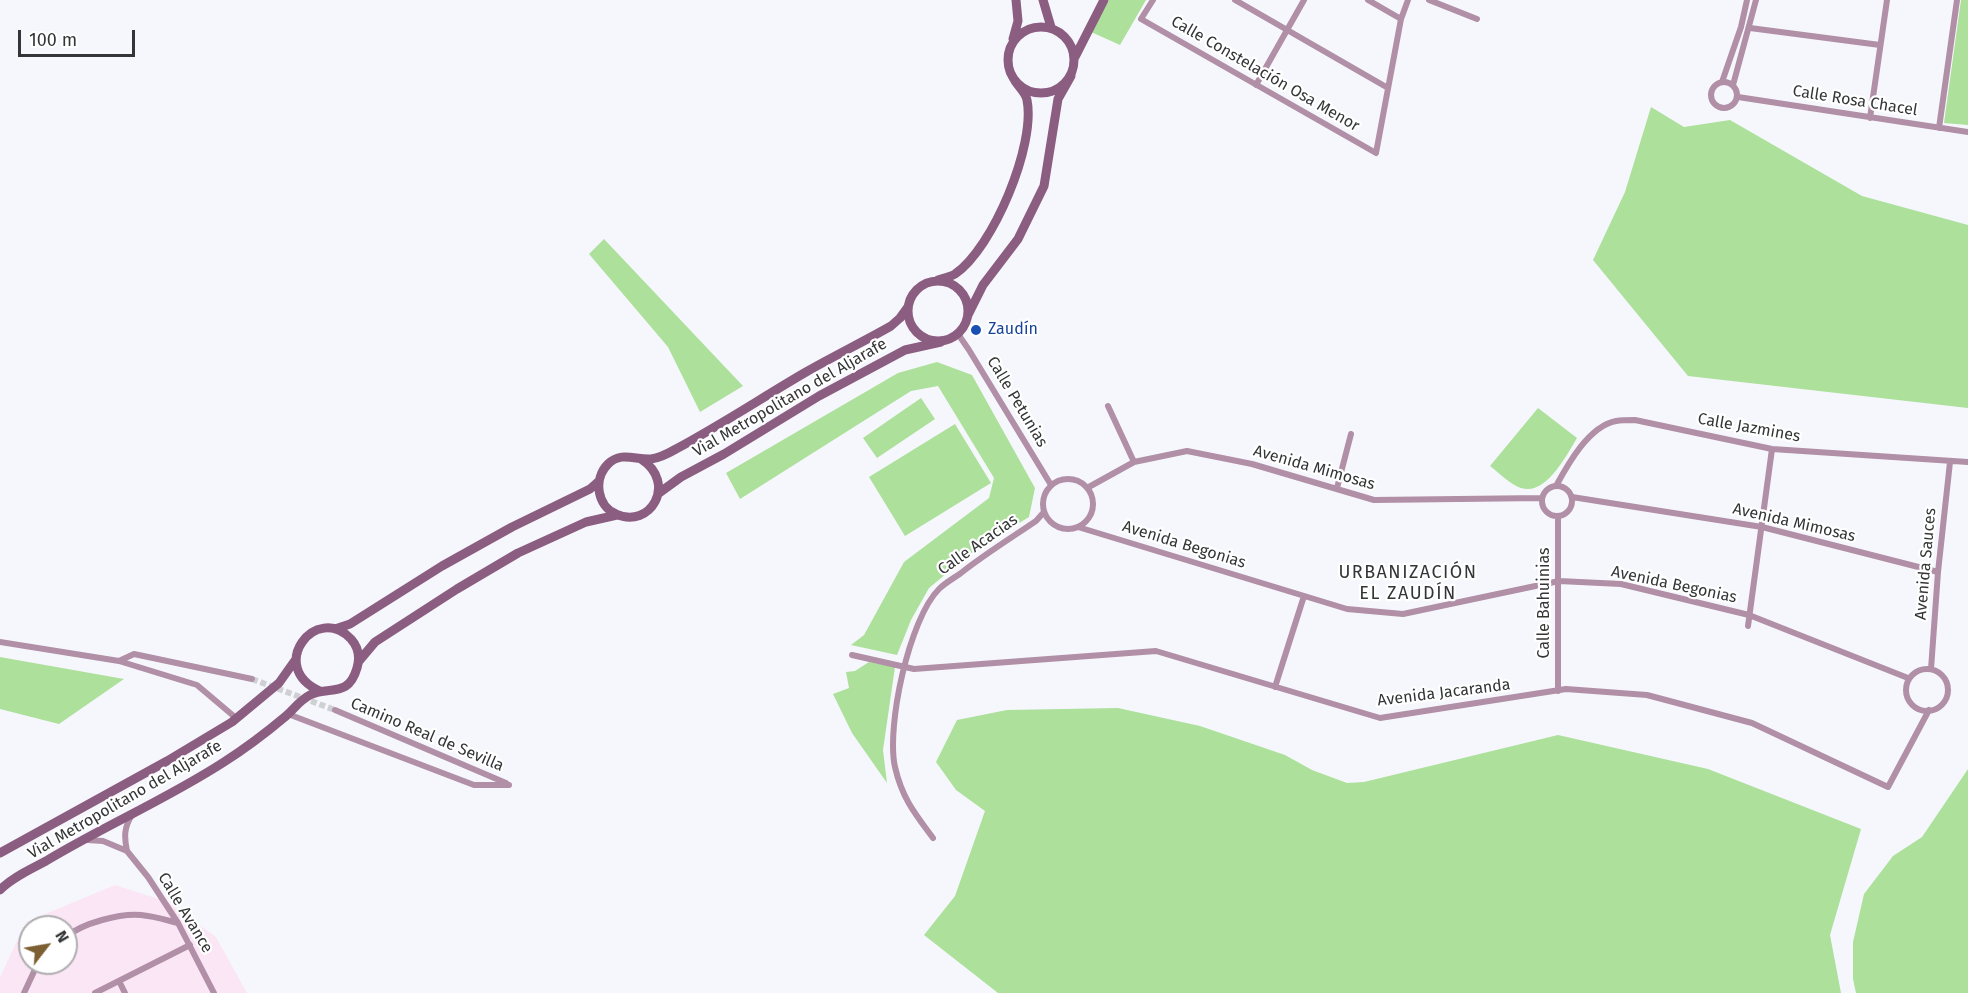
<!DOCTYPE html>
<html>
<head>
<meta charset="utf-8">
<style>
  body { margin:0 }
  #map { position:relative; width:1968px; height:993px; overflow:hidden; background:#f6f7fc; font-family:"Fira Sans",sans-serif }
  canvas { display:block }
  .north { position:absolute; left:18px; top:915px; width:60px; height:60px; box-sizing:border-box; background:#fff; border:2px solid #aeaeaf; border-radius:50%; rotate:59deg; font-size:16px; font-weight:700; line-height:24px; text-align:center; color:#343536 }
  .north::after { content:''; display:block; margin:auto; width:21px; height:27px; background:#7c5f32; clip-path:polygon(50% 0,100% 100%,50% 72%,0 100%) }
  .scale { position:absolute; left:18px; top:30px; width:117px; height:27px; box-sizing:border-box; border:3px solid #343536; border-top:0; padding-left:8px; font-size:18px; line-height:21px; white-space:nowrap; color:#343536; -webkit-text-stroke:4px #fff; paint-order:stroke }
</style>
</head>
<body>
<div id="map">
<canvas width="1968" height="993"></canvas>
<div class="north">N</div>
<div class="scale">100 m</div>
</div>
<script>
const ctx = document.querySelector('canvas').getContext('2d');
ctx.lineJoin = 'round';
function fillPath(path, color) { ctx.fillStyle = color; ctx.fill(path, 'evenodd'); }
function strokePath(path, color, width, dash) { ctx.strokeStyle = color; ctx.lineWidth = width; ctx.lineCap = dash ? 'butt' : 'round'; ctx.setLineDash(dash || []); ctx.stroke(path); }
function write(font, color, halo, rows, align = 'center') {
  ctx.font = font + ' "Fira Sans",sans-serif'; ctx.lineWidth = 4.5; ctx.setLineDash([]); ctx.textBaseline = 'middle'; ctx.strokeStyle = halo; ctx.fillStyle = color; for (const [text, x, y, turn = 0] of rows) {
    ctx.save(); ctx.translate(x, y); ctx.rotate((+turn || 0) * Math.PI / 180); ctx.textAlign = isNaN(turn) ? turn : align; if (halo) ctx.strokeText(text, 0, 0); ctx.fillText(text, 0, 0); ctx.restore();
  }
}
fillPath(new Path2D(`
  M115,885l53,17 48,35 31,56h-247v-16l26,-55zM30,927h36v36h-36z`), '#fbe6f5');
fillPath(new Path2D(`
  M1109,0h37l-26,45 -29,-13z
  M1961,0h7v125l-24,-2z
  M1651,107l33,20 46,-7 132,76 106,29v183l-280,-32 -95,-116 32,-68z
  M604,239l139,147 -43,26 -32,-65 -79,-93z
  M937,362l35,13 63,113 -6,29 -54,33 -46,38 -18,32 -14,35 -46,-10 13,-10 40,-73 85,-64 5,-20 -56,-92 -27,5 -171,108 -14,-26 172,-100z
  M921,398l14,21 -58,39 -14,-20z
  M1538,408l39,30c-11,18 -31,58 -56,50 -10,-3 -22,-15 -31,-22z
  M955,424l36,59 -86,53 -36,-59z
  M0,657l124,22 -65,45 -59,-15z
  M869,662l26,5 -12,83 4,33 -35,-50 -19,-39 16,-6 -3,-16 9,-1z
  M1118,708l82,18 85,29 27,15 35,13 17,-1 194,-47 150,34 153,60 -31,106 11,58h-843l-74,-58 31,-39 30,-85 -29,-21 -20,-28 21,-42 50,-10z
  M1968,769v224h-112l-3,-14v-37l11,-48 29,-38 29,-19z`), '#ace09b');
strokePath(new Path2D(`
  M252,679l83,31`), '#cfd0d4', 6, [6, 3]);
strokePath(new Path2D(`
  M1153,0l-12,19 235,134 25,-134 7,-19
  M1235,0l153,88
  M1368,0l33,19
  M1429,0l48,19
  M1750,28l130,17
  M1711 95a13 13 0 1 1 26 0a13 13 0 1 1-26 0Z
  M1722,82l19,-55 6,-27
  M1256,85l48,-85
  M1733,85l23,-85
  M1738,97l230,35
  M1870,118l17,-118
  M1939,128l18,-128
  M958,334l11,16 82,135
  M1108,406l26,56
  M1043 504a25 25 0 1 1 50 0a25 25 0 1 1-50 0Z
  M1556,486c12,-22 33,-60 60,-65 6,-1 13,-1 19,-1l137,29 196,13
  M1542 501a15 15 0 1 1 30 0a15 15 0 1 1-30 0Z
  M1087,488l47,-26 53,-11 65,13 122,36 168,-2
  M1337,488l14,-54
  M1572,497l190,30 176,45
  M1558,516v175
  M1078,527l269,82 56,5 156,-33 62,3 128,31 159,63
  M1748,626l24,-177
  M0,642l119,19 15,-7 118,25
  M852,655l62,14 242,-18 224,67 186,-29 81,6 105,28 136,64 41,-77
  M119,661l78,24 39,33
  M1931,669l7,-97 12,-110
  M1906 690a21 21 0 1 1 42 0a21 21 0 1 1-42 0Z
  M1275,687l29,-91
  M335,710l171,73
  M288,714l186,71h35
  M933,838c-18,-24 -31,-40 -38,-71 -9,-40 14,-148 44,-178 6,-6 15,-11 22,-16 24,-19 50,-35 75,-52l8,-9
  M87,840l16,1 24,10 21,26 30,46 36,70
  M127,851c-3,-14 -3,-24 5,-36
  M66,937c16,-14 55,-24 75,-22 12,1 25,5 37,8
  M119,981l6,12
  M24,993l14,-30
  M95,993l95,-48`), '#b08fa7', 6);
strokePath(new Path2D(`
  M1043,0l8,27
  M1008 60a33 33 0 1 1 66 0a33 33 0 1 1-66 0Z
  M1013,39l5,-18 -2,-21
  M1075,57l29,-57
  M938,280c6,-2 12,-3 17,-6 38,-26 81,-129 72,-174 -1,-7 -8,-13 -12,-19
  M908 311a30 30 0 1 1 60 0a30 30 0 1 1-60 0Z
  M968,315l15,-30 35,-46 26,-53 14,-87 13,-23
  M641,459c37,24 9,71 -25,55 -19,-8 -23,-35 -8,-50 13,-13 27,-4 43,-5 8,-1 18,-6 25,-10 45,-24 87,-52 130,-77 28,-16 57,-30 85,-46l9,-8 8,-11
  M659,493l22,-16 43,-23 95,-58 86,-46 36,-8
  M335,629l15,-5 92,-58 70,-39 78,-38 9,-8
  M359,661l16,-19 82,-53 61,-36 68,-31 31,-7
  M0,853l167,-92 65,-39 47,-39 17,-24
  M0,890c11,-12 31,-21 46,-29 58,-35 121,-62 178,-99 22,-14 43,-30 62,-46 8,-7 14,-16 24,-21 19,-10 38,4 47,-27 3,-10 2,-20 -6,-29 -35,-37 -85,28 -31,52`), '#8b5d80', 9);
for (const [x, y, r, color] of [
  [976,330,6,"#1a4fb4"]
]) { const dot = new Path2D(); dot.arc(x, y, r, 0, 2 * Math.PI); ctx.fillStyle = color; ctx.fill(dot); strokePath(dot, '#fff', 2); }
write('16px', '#343536', '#fff', [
  ["Calle Constelación Osa Menor",1265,74,30],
  ["Calle Rosa Chacel",1855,101,9],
  ["Vial Metropolitano del Aljarafe",790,398,-30],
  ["Calle Petunias",1017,402,59],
  ["Calle Jazmines",1749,428,10],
  ["Avenida Mimosas",1314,468,16],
  ["Avenida Mimosas",1794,523,13],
  ["Calle Acacias",978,545,-35],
  ["Avenida Begonias",1184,545,17],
  ["Avenida Sauces",1926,564,-85],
  ["Avenida Begonias",1674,585,12],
  ["Calle Bahuinias",1545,603,-90],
  ["Avenida Jacaranda",1444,693,-7],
  ["Camino Real de Sevilla",427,735,23],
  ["Vial Metropolitano del Aljarafe",125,800,-30],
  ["Calle Avance",185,913,59]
]);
write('16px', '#164399', '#fff', [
  ["Zaudín",988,330]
], 'left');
ctx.letterSpacing = '1.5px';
write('18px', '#343536', '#fff', [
  ["URBANIZACIÓN",1408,573],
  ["EL ZAUDÍN",1408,594]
]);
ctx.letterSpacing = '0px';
</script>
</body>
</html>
